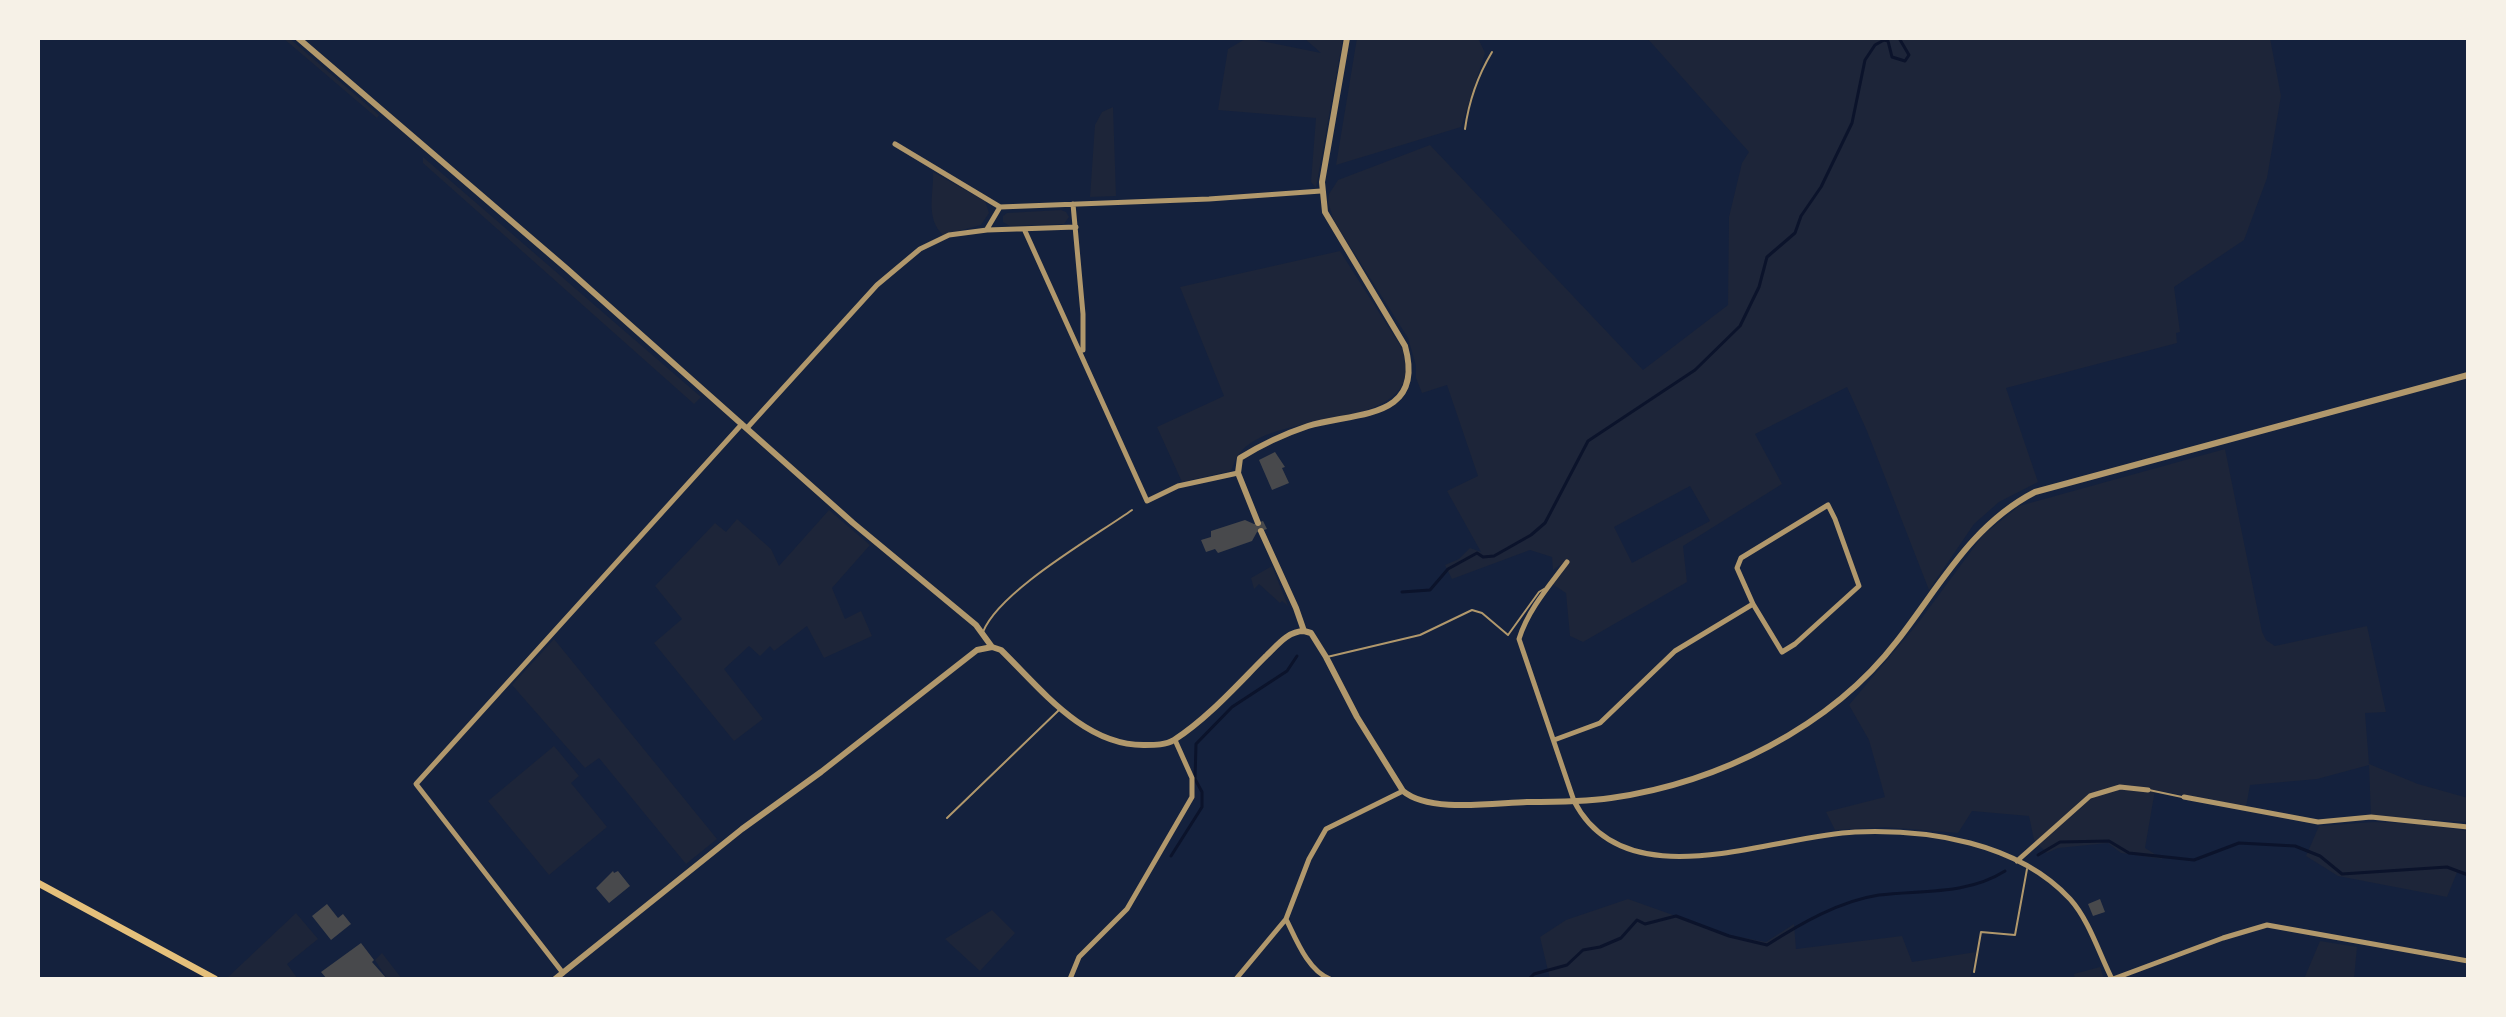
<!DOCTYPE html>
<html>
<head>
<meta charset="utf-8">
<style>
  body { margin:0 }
  #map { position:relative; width:2506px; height:1017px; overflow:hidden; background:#14213d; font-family:"Open Sans",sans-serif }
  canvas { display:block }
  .frame { position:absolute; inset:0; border:40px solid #f6f1e7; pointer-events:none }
</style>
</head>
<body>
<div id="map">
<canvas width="2506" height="1017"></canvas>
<div class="frame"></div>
</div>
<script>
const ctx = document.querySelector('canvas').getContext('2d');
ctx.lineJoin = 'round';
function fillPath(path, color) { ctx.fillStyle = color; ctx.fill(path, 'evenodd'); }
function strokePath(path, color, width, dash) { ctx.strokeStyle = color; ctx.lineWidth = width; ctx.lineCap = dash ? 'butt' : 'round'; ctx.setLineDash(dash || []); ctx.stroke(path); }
fillPath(new Path2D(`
  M283,38h6l90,77 -2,3z
  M1247,38l74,15 -17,-15h39l-27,150 -5,-6 5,-64 -98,-8 10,-61z
  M1357,38h121l7,15 -24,74 -125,38z
  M1647,38h623l11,58 -14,82 -23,62 -70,47 6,45 -4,1 1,10 -171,45 32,94 -39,20 -25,22 -45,66 -62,-159 -20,-44 -92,47 27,50 -99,62 4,36 -104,60 -13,-6 -4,-43 -14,-9 14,-20 -3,-1 -10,7 -1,-13 -22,-7 -78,29 -7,-14 14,-6 11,-11 11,4 -34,-61 31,-15 -31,-91 -25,8 -6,-15v-12l-8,-28 -74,-117 -6,-19 1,-8 9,-14 92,-35 213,225 85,-65 1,-88 13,-54 7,-11zM1690,486l20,35 -78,42 -18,-36z
  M1113,107l3,89 -26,1 5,-72 7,-13z
  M423,157l278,240 -7,7 -271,-241z
  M933,172l52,29 4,12 -8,12 -38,10c-18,-17 -9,-42 -10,-63z
  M1061,210l5,2 3,5 -5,7 -54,2 -7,-4v-6l4,-3z
  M1340,251l63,99c1,10 5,21 1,31 -20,49 -133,31 -165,73 -4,5 -6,12 -8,17l-49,11 -25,-55 67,-31 -44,-109z
  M2225,449l37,183 4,8 9,6 92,-20 19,86 -21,1 4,51 49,20 50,14v24l-97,-6 -2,-51 -52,14 -67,6 -4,22 -91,-17 -10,58 18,11 -42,-6 -13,-10 -50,5 -11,5 -13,-13 -5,-24 -57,-5 -14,22 -73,-6 -50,3 -9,-18 59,-15 -16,-57 -20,-35 69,-82 65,-88 36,-29z
  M829,510l41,35 -38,43 13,31 16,-8 11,25 -48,22 -17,-32 -33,25 -4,-5 -10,10 -11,-10 -25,23 39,50 -29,22 -80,-98 28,-24 -27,-33 60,-63 11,9 11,-13 34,30 8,17z
  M1272,566l16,40 -6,-5 -2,2 -21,-19 -5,5 -3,-11z
  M554,639l163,200 -31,25 -87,-106 -14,10 -73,-83z
  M554,746l25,30 -8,7 36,44 -58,48 -61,-74z
  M2374,822l46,2 48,7v41l-10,-2 -11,27 -109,-21 -32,-20 13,-30z
  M1628,899l101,36 37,7 28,-18 2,25 106,-13 10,26 64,-10 -6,27h-420l-10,-42 26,-17z
  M992,910l23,23 -35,38 -35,-32z
  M296,913l22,26 -31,25 11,15 -71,-1z
  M2320,941l37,6 -3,32h-50z
  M382,953l20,26h-15l-12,-19z
  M2100,967l4,12h-29l-1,-5z`), '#1d2539');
strokePath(new Path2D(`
  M1402,592l28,-2 18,-21 29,-16 6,4 11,-1 37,-21 14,-12 43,-82 107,-71 45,-44 19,-39 8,-30 28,-24 6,-17 20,-29 31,-64 13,-63 10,-15 9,-5 4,1 4,16 13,4 4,-6 -10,-17
  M2038,855l22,-13 49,-1 20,12 65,7 45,-17 56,3 25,10 22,18 105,-7 21,8
  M1171,856l31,-49v-15l-7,-13 1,-35 36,-37 55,-36 10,-15
  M1529,979l5,-5 33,-9 16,-15 17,-3 21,-9 16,-18 8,4 31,-8 53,20 38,9c33,-21 72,-44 112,-50 43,-5 88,0 126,-24`), '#0b132b', 3);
fillPath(new Path2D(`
  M1275,452l10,15 -3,1 7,15 -17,7 -13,-30z
  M1245,520l9,4 9,-3 4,8 -10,3 -5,9 -34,12 -3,-4 -9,3 -5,-12 10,-3v-6z
  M613,871l1,2 4,-2 12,15 -21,17 -13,-15z
  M2100,899l5,13 -12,4 -5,-12z
  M327,904l11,14 5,-4 8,10 -20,16 -19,-24z
  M361,943l13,17 -2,2 15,17h-60l-6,-7z`), '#48494c');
strokePath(new Path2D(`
  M1465,129c4,-29 12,-52 27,-77
  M983,632c16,-41 111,-95 149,-122
  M1327,657l93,-22 52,-25 10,3 26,22 31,-43 5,-3
  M2149,790l33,7
  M947,818l113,-109
  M1974,972l7,-40 34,3 12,-66`), '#b1986c', 2);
strokePath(new Path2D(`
  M895,144l105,63
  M1073,204l10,110v36
  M1000,207l209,-8 112,-8
  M987,229l13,-22
  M1025,231l122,270 31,-15 60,-13
  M747,428l130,-143 43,-36 29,-14 38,-5 89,-3
  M1828,505l7,14 24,67 -64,58 -13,8 -29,-48 -16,-36 4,-10z
  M1567,562c-18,24 -39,48 -48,77l55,162c51,100 196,35 281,31 73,-3 162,10 215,67 19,21 29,54 42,80
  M1554,740l46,-17 75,-72 78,-47
  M2184,797l134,25 53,-5 97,10
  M2017,861l73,-65 30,-9 28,3
  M1286,919c10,20 22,52 44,60
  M563,973l-147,-189 326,-360
  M1070,979l9,-22 48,-48 65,-112v-19l-17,-38
  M1236,979l50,-60 23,-60 17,-30 77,-38
  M2113,979l110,-41 44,-13 201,36`), '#b1986c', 5);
strokePath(new Path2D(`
  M298,38l268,230 287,255 123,102 16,22 9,3c40,39 83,96 144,95 10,0 21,0 29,-5 34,-22 63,-55 91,-83 11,-10 22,-26 39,-26
  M1258,523l-20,-50 2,-15c21,-13 44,-24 68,-32 45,-14 118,-5 97,-80l-80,-134 -3,-30 25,-144
  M1261,531l35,77 8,23
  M1304,631l7,2 15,24 31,60 46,74c26,22 90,12 124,11 28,0 56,0 84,-4 107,-15 220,-71 286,-157 43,-55 74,-116 138,-149l433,-117
  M555,979l187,-150 79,-57 156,-122 15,-3`), '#b1986c', 6);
strokePath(new Path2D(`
  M38,883l177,96`), '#e5c07b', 7);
</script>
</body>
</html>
